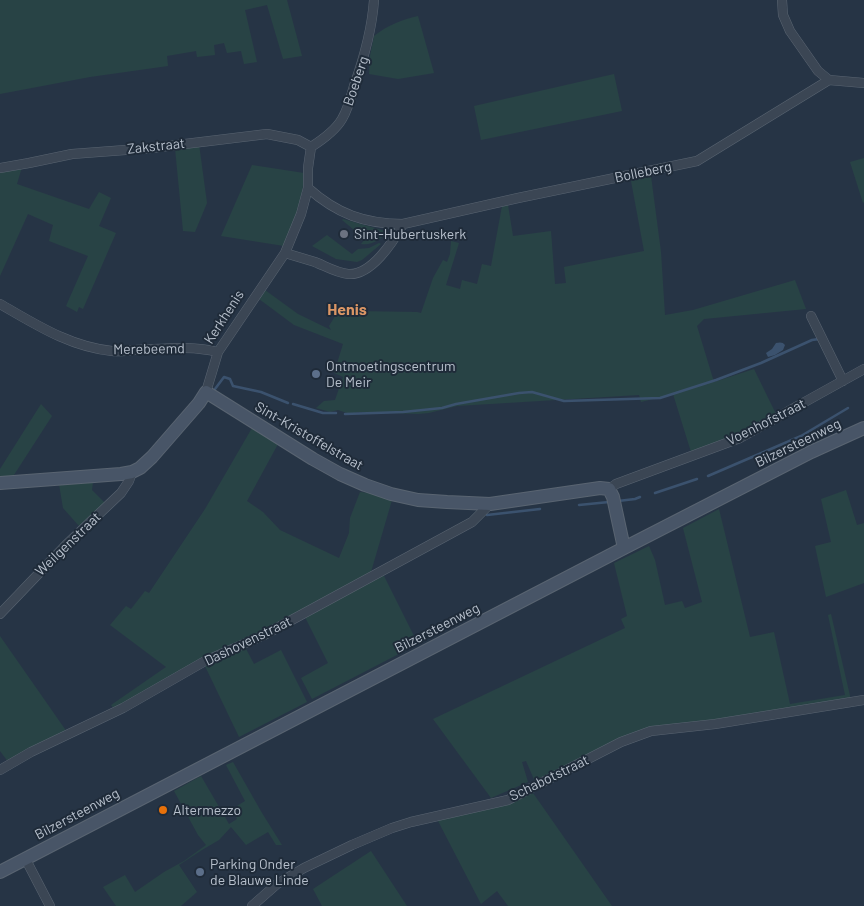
<!DOCTYPE html>
<html>
<head>
<meta charset="utf-8">
<style>
  body { margin:0 }
  canvas { display:block; background:#263445 }
</style>
</head>
<body>
<canvas width="864" height="906"></canvas>
<script>
const ctx = document.querySelector('canvas').getContext('2d');
ctx.lineJoin = 'round';
function fillPath(path, color) { ctx.fillStyle = color; ctx.fill(path, 'evenodd'); }
function strokePath(path, color, width, dash) { ctx.strokeStyle = color; ctx.lineWidth = width; ctx.lineCap = dash ? 'butt' : 'round'; ctx.setLineDash(dash || []); ctx.stroke(path); }
function write(font, color, halo, rows, align = 'center') {
  ctx.font = font + ' Barlow,sans-serif'; ctx.lineWidth = 4; ctx.setLineDash([]); ctx.textBaseline = 'middle'; ctx.strokeStyle = halo; ctx.fillStyle = color; for (const [text, x, y, turn = 0] of rows) {
    ctx.save(); ctx.translate(x, y); ctx.rotate((+turn || 0) * Math.PI / 180); ctx.textAlign = isNaN(turn) ? turn : align; if (halo) ctx.strokeText(text, 0, 0); ctx.fillText(text, 0, 0); ctx.restore();
  }
}
fillPath(new Path2D(`
  M0,0h287l15,56 -19,3 -16,-54 -22,5 12,52 -13,2 -3,-13 -14,2 -3,-10 -10,2 1,10 -18,2 -1,-6 -29,5 1,10 -78,11 -90,17z
  M418,16l16,57 -36,6 -29,-5 1,-18 4,-20c14,-11 27,-16 44,-20z
  M614,74l8,37 -141,29 -7,-34z
  M199,144l8,59 -12,29 -12,-1 -8,-83z
  M864,158v44l-1,1 -13,-41z
  M252,165l52,8 -2,24 -5,17 -13,32 -63,-10z
  M22,167l-5,17 72,25 10,-17 12,6 -12,28 17,7 -33,76 -4,-2 -2,5 -11,-6 22,-50 -39,-15 4,-16 -25,-11 -28,62v-106z
  M651,176l10,76 4,63 28,-5 102,-30 11,29 -102,10 -7,7 17,56 40,-13 22,45c-27,15 -55,27 -85,38l-18,-58 -32,8 -2,-7 -182,11 -28,7 -11,1 -59,-2 -9,2 -12,-4 -8,2 -14,-4 8,-7 11,-1 8,-23 -9,-4 9,-29 -49,-19 -35,-26 6,-9 33,24 33,16 -2,-4 13,-21 12,6 63,1 4,1 12,-35 10,-18 4,2 3,-8 1,-13 8,2 -13,42 14,4 2,-9 15,4 5,-20 9,2 11,-60 6,-1 5,31 38,-5 4,53 11,-1 -2,-16 80,-16 -13,-70z
  M343,219l46,13c-9,7 -17,14 -28,12l4,-5 -23,-19z
  M327,235l25,19 6,-5 11,-1 10,-5 2,1 -19,16 -5,2 -21,-3 -24,-13z
  M41,404l11,12 -40,62 -12,1v-10z
  M252,428l26,16 -31,57 16,11 17,18 59,28 10,-25 1,-15 10,-26 10,1 22,7 -21,72 -28,17 -228,121 -4,-5 55,-38 -56,-42 16,-19 5,3 14,-18 4,2 56,-84z
  M93,482l-1,8 13,13 -26,23 -16,-18 -4,-24z
  M846,490l11,35 7,-2v60l-38,14 -11,-51 16,-4 -10,-43z
  M719,509l31,128 24,-5 16,72 55,-9 -17,-80 3,-1 20,86 -82,13 -108,14 -125,57 -10,-23 -4,1 6,20 -37,16 -58,-79 192,-91 -4,-9 6,-3 -13,-53 35,-17 6,14 10,45 17,-4 3,7 17,-6 -19,-74z
  M383,574l35,70 -106,55 -11,-21 27,-15 -24,-48z
  M0,636l67,96 -58,31 -9,-12z
  M244,645l10,19 27,-14 26,52 -68,35 -34,-71z
  M233,762l29,51 20,32h-6l-8,-13 -22,13 -15,-18 -12,13 -17,10 -23,15 18,27 -16,14h-65l-13,-19 22,-12 10,17 29,-20 20,-11 22,-16 -8,-10 -24,-44 27,-15 28,48 8,-5 -5,-10 13,-8 -19,-36z
  M533,793l79,113h-104l-11,-15 -16,13 -44,-85 71,-17z
  M371,851l36,55h-85l-9,-17z`), '#284345');
fillPath(new Path2D(`
  M776,343c4,-1 7,-1 9,2l-2,5 -8,5 -7,2 -2,-4 6,-4z`), '#3b526e');
strokePath(new Path2D(`
  M215,389l9,-12 6,2 3,7 28,6 27,11
  M293,404l30,9h13
  M345,414l58,-2 39,-4 14,-4 63,-11 13,-1 32,9 96,-3 56,-18 45,-17 51,-23 7,-1
  M708,476l93,-40 47,-28
  M655,493l42,-14
  M618,501l17,-2 5,-2
  M579,505l30,-3
  M487,515l53,-6`), '#3b526e', 2.5);
const street = new Path2D(`
  M782,0l1,15 7,16 28,40 11,9
  M311,147c11,-7 24,-16 31,-28 6,-10 9,-22 12,-33 10,-28 18,-56 20,-86
  M0,168l29,-5 43,-9 80,-6 115,-14 31,6 13,7
  M308,188c29,26 57,36 95,36l115,-26 179,-37 132,-81 35,3
  M285,253c10,3 20,6 30,9 10,4 22,11 33,12 23,2 45,-32 55,-50
  M0,304c35,20 70,43 112,47 7,1 15,0 23,-1 28,-1 55,-5 83,2
  M811,316l32,65
  M206,392l12,-40 67,-99 16,-39 7,-26v-20l3,-21
  M609,489l7,-5 124,-46 124,-69
  M0,614l66,-69 55,-52 8,-12 3,-9
  M0,770l31,-18 92,-44 82,-47 59,-26 208,-113 18,-18
  M25,858l25,48
  M252,906l25,-22 27,-16 48,-23 40,-17 19,-6 97,-22 113,-58 30,-11 64,-7 149,-24`);
const secondary = new Path2D(`
  M0,483l121,-9 11,-2 8,-4 12,-11 47,-54 7,-11 107,67 27,15 25,11 26,9 27,6 29,2 43,2 110,-16 9,1 4,8 11,51
  M0,872l624,-324 187,-96 53,-24`);
strokePath(street, '#596471', 10);
strokePath(secondary, '#596471', 14);
strokePath(street, '#3b4654', 9);
strokePath(secondary, '#485567', 12);
for (const [x, y, r, color] of [
  [344,234,5,"#6b7280"],
  [316,374,5,"#5c6f8a"],
  [163,810,5,"#e8710a"],
  [200,872,5,"#5c6f8a"]
]) { const dot = new Path2D(); dot.arc(x, y, r, 0, 2 * Math.PI); ctx.fillStyle = color; ctx.fill(dot); strokePath(dot, '#1f2b39', 2); }
write('14px', '#b8c1cd', '#1f2b39', [
  ["Boeberg",356,81,-71],
  ["Zakstraat",156,146,-6],
  ["Bolleberg",643,172,-12],
  ["Kerkhenis",224,317,-57],
  ["Merebeemd",149,349,-1],
  ["Voenhofstraat",766,422,-27],
  ["Sint-Kristoffelstraat",309,436,30],
  ["Bilzersteenweg",798,443,-26],
  ["Weilgenstraat",68,544,-44],
  ["Bilzersteenweg",437,628,-27],
  ["Dashovenstraat",248,641,-26],
  ["Schabotstraat",549,778,-26],
  ["Bilzersteenweg",77,814,-28]
]);
write('14px', '#b8c1cd', '#1f2b39', [
  ["Sint-Hubertuskerk",354,234],
  ["Ontmoetingscentrum",326,366],
  ["De Meir",326,382],
  ["Altermezzo",173,810],
  ["Parking Onder",210,864],
  ["de Blauwe Linde",210,880]
], 'left');
write('bold 16px', '#db9665', '#1f2b39', [
  ["Henis",347,310]
]);
</script>
</body>
</html>
